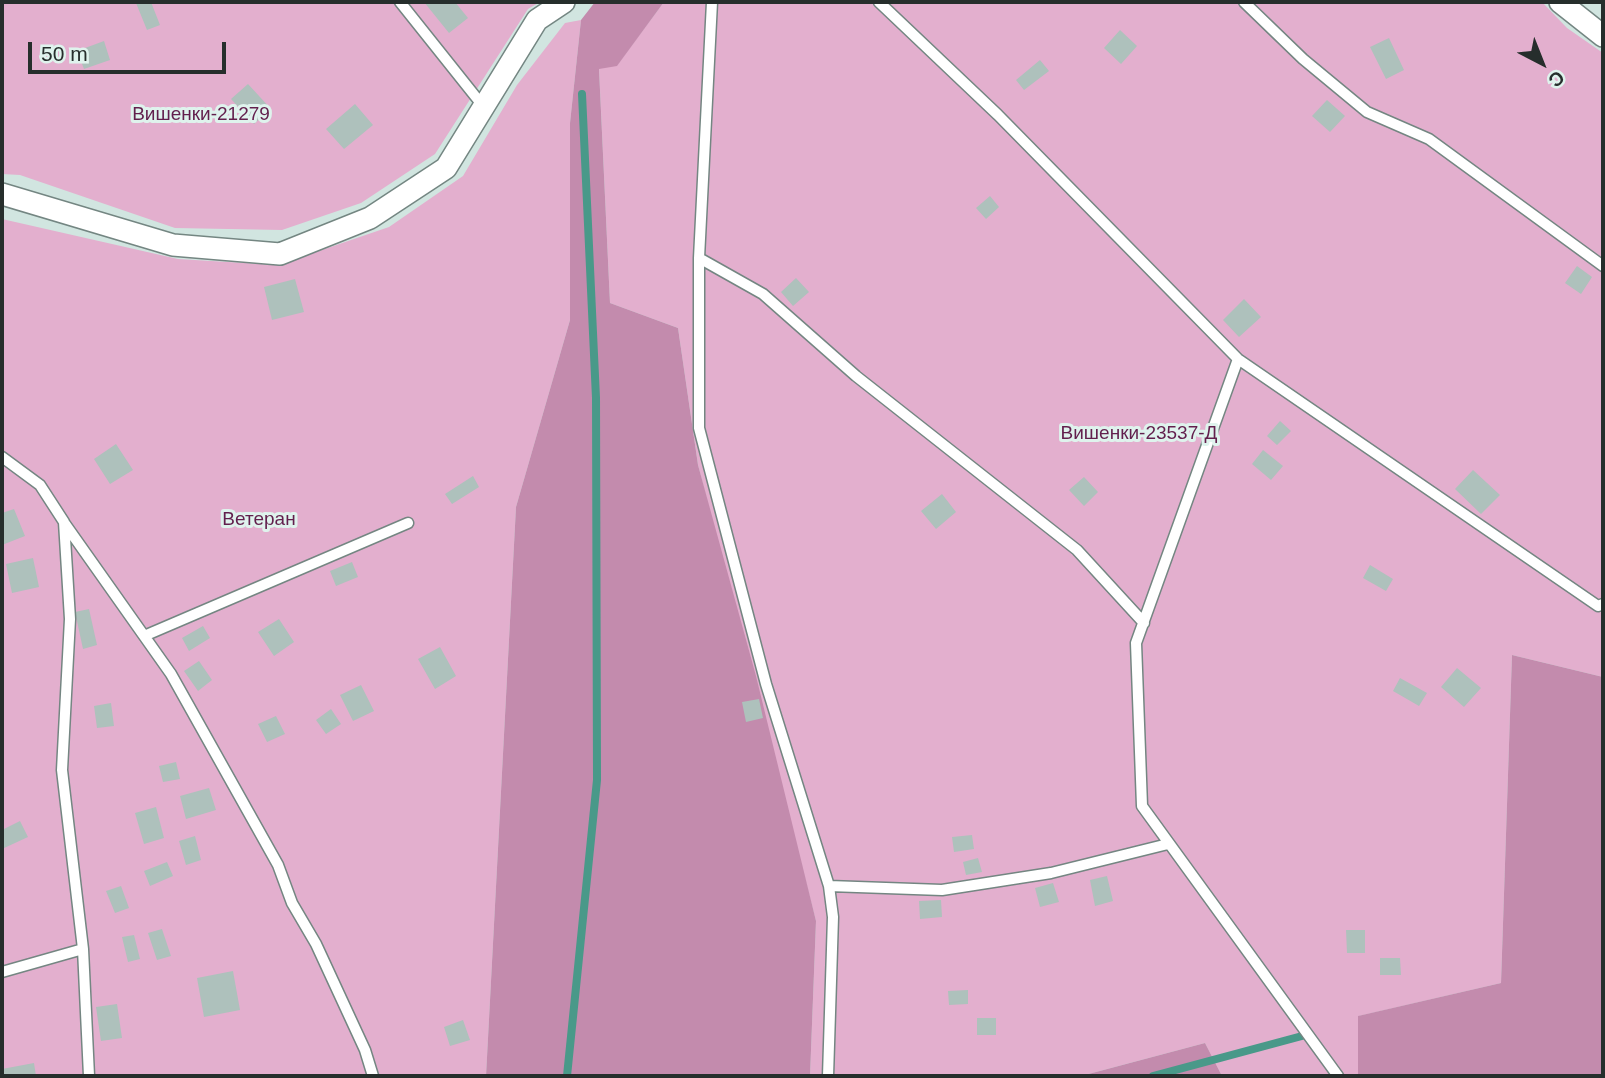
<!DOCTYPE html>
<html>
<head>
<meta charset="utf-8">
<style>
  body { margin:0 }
  #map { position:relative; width:1605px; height:1078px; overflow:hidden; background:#d1e5e0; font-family:Helvetica,sans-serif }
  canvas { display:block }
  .frame { position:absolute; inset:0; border:4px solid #262e2c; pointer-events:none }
  .north { position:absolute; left:1507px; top:28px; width:70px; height:70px; -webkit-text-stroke:5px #dff3ed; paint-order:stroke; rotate:138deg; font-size:19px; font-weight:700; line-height:28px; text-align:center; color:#262e2c }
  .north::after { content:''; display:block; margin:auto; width:24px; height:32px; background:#262e2c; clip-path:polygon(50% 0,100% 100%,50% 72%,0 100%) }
  .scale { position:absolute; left:28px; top:42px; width:198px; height:32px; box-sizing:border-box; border:4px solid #262e2c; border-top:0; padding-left:9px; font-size:21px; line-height:24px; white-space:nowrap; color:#262e2c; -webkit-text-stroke:5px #dff3ed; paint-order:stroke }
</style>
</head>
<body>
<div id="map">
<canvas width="1605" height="1078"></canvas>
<div class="frame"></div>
<div class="north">С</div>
<div class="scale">50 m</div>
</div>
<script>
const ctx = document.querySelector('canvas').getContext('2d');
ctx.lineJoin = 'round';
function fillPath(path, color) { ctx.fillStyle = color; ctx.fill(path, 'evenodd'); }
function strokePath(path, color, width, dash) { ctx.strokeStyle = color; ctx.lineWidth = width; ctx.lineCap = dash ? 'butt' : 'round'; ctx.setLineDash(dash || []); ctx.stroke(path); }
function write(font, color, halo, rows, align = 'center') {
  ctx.font = font + ' Helvetica,sans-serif'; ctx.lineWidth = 6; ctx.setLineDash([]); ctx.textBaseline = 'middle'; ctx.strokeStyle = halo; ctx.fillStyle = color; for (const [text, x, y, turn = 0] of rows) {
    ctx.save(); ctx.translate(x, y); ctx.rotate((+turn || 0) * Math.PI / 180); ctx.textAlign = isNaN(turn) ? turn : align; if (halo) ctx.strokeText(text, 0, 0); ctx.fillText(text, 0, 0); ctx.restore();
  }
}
fillPath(new Path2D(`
  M2,2h538l-12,7 -93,145 -74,49 -79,27 -107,-2 -155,-53 -18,-1z
  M664,2h878l25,26 36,25v624l-91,-22 -11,328 -142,33 -1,60h-136l-17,-33 -124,33h-271l6,-155 -118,-456 -20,-137 -68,-25 -11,-235 18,-3z
  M581,20l-11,103v197l-54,187 -30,569h-484v-857l176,40 100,6 111,-38 74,-51 54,-91 48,-62z`), '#e3afce');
fillPath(new Path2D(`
  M595,2h69l-47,64 -18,3 11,234 68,25 20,137 58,211 60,245 -6,155h-324l30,-569 54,-187v-197l11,-103z
  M1512,655l91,22v399h-245v-60l143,-33z
  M1205,1043l17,33h-141z`), '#c38bad');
strokePath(new Path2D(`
  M567,1076l30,-296 -1,-382 -14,-304
  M1153,1076l149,-40`), '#499989', 8);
fillPath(new Path2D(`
  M151,2l9,23 -13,5 -11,-27z
  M424,2h31l13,16 -19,15z
  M1120,30l17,16 -16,18 -17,-16z
  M1389,38l15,32 -18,9 -16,-32z
  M104,41l6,19 -26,9 -7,-18z
  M1040,60l9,11 -25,19 -8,-10z
  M248,84l23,25 -17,15 -23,-25z
  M1327,100l18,16 -15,16 -18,-16z
  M355,104l18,21 -29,24 -18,-20z
  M990,196l9,11 -13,12 -10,-11z
  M1577,266l15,11 -11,17 -16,-11z
  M796,278l13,14 -16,14 -12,-14z
  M295,279l9,33 -32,8 -8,-33z
  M1244,299l17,18 -22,20 -16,-17z
  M1280,421l11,10 -14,14 -10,-9z
  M116,444l17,26 -23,14 -16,-25z
  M1263,450l20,16 -12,14 -19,-16z
  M1473,470l27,25 -19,19 -26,-25z
  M473,476l6,11 -27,17 -7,-10z
  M1084,477l14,15 -14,14 -15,-16z
  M942,494l14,18 -20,17 -15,-18z
  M14,509l11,27 -23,9v-32z
  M33,558l6,29 -27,6 -6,-29z
  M352,562l6,15 -22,9 -6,-15z
  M1370,565l23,14 -7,12 -23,-13z
  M89,609l8,36 -14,4 -8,-37z
  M279,619l15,23 -20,14 -16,-24z
  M203,626l7,12 -21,13 -7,-13z
  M440,647l16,29 -21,13 -17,-30z
  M199,661l13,19 -14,11 -14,-20z
  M1457,668l24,20 -17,19 -23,-20z
  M1400,678l27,15 -8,13 -26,-15z
  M361,685l13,26 -21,10 -13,-26z
  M759,699l4,19 -17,4 -4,-20z
  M111,703l3,23 -17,2 -3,-22z
  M331,709l10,15 -15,10 -10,-14z
  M276,716l9,18 -18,8 -9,-18z
  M176,762l4,17 -17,3 -4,-16z
  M209,788l7,22 -30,9 -6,-23z
  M156,807l8,31 -20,6 -9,-31z
  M20,821l8,16 -26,12v-19z
  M972,835l2,14 -20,3 -2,-15z
  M195,836l6,24 -15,5 -7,-24z
  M978,858l4,14 -16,3 -3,-13z
  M167,862l6,14 -23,10 -6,-15z
  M1107,876l6,25 -18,5 -5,-26z
  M1053,883l6,19 -19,5 -5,-19z
  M121,886l8,22 -14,5 -9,-22z
  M941,900l1,17 -22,2 -1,-18z
  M162,929l9,27 -14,4 -9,-27z
  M1346,930h19v23h-18z
  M134,935l6,24 -12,3 -6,-25z
  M1380,958h20l1,17h-21z
  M233,971l7,39 -36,7 -7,-39z
  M968,990v14l-19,1 -1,-14z
  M117,1004l5,34 -21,3 -5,-34z
  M977,1018h19v17h-19z
  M463,1020l7,20 -20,6 -6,-19z
  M34,1063l2,13h-33l-1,-7z`), '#aec1bc');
const lane = new Path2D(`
  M400,2l83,104
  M712,2l-13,256v170l67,256 63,202 4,31 -5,159
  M879,2l119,113 240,244 360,247 5,-2
  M1244,2l59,57 64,53 62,27 174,127
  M699,258l64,36 93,82 221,174 67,73
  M1238,359l-102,284 6,163 196,270
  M2,457l38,28 24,37 6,97 -8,151 21,179 6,127
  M65,524l106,150 107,191 14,38 24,41 49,106 8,26
  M144,636l264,-113
  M829,886l113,4 109,-17 117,-29
  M2,972l81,-23`);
const street = new Path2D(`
  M1560,2l43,34
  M2,194l171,51 107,9 90,-36 76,-50 91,-148 27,-18`);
strokePath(lane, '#748682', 13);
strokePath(street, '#748682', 24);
strokePath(lane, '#fff', 10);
strokePath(street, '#fff', 21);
write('19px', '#621f4d', '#dff3ed', [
  ["Вишенки-21279",201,115],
  ["Вишенки-23537-Д",1139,434],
  ["Ветеран",259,520]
]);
</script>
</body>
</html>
